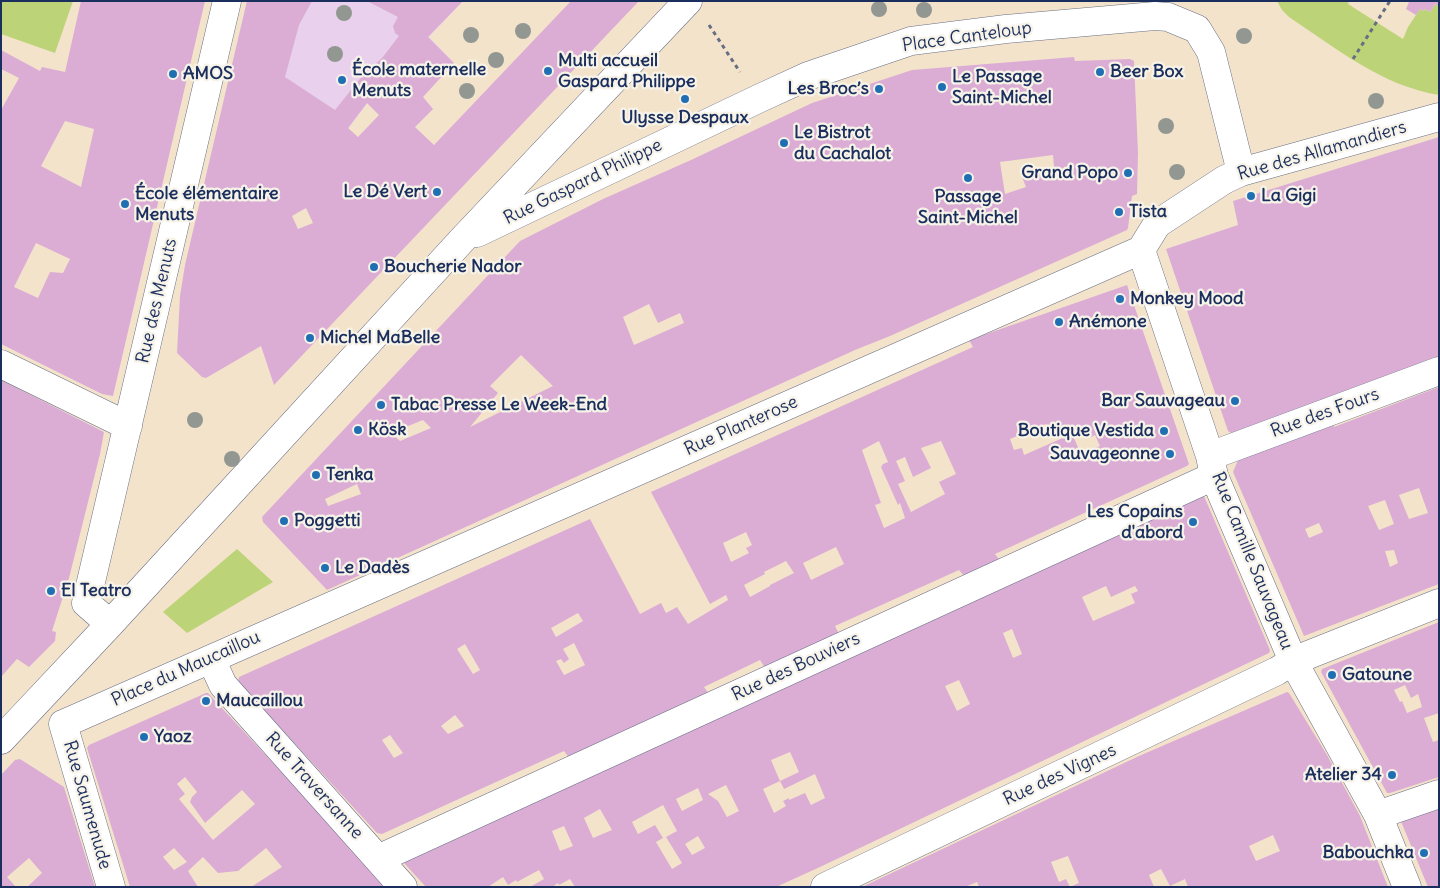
<!DOCTYPE html>
<html>
<head>
<meta charset="utf-8">
<style>
  body { margin:0 }
  #map { position:relative; width:1440px; height:888px; overflow:hidden; background:#f4e3cb; font-family:Delius,sans-serif }
  canvas { display:block }
  .frame { position:absolute; inset:0; border:2px solid #1b2f5e; pointer-events:none }
</style>
</head>
<body>
<div id="map">
<canvas width="1440" height="888"></canvas>
<div class="frame"></div>
</div>
<script>
const ctx = document.querySelector('canvas').getContext('2d');
ctx.lineJoin = 'round';
function fillPath(path, color) { ctx.fillStyle = color; ctx.fill(path, 'evenodd'); }
function strokePath(path, color, width, dash) { ctx.strokeStyle = color; ctx.lineWidth = width; ctx.lineCap = dash ? 'butt' : 'round'; ctx.setLineDash(dash || []); ctx.stroke(path); }
function write(font, color, halo, rows, align = 'center') {
  ctx.font = font + ' Delius,sans-serif'; ctx.lineWidth = 4.5; ctx.setLineDash([]); ctx.textBaseline = 'middle'; ctx.strokeStyle = halo; ctx.fillStyle = color; for (const [text, x, y, turn = 0] of rows) {
    ctx.save(); ctx.translate(x, y); ctx.rotate((+turn || 0) * Math.PI / 180); ctx.textAlign = isNaN(turn) ? turn : align; if (halo) ctx.strokeText(text, 0, 0); ctx.fillText(text, 0, 0); ctx.restore();
  }
}
fillPath(new Path2D(`
  M247,1h213l2,1 -33,35 25,26 -31,34 10,12 -18,18 -38,-37 -37,50 -109,-71z`), '#e9d1ed');
fillPath(new Path2D(`
  M1,1h72l-18,52 -54,-19z
  M1277,1h72l-1,3 55,35 5,-12 12,-18 3,2 2,-2 5,3 5,-8 4,3v88c-57,-9 -103,-47 -150,-78l-7,-7z
  M237,549l36,33 -86,51 -24,-21z`), '#bdd378');
fillPath(new Path2D(`
  M81,1h124l-92,395 -11,-2 -101,-50v-234l18,-32 -18,-9v-19l39,21 2,-4 23,5zM65,121l29,8 -13,58 -40,-21zM36,243l34,16 -7,14 -13,-1 -12,26 -24,-11z
  M247,1h65l-13,24 -14,52 50,33 28,-35 19,-17 17,-22 -4,-3 -2,-7 5,-9 -31,-16h93l2,1 -34,35 26,26 -31,34 10,12 -18,18 19,18 137,-144h68l-365,384 -13,-39 -55,32 -4,-1 -25,-24 3,-57 5,-31zM367,103l12,12 -21,22 -10,-9zM306,208l7,15 -15,6 -6,-13z
  M1409,1h30v6l-4,-3 -5,8 -5,-3 -2,2 -3,-2 -4,6 -10,-6 3,-7z
  M1074,57l1,4 55,-2 4,2 4,92 -1,41 -5,2 -4,32 -1,2 -237,106 -35,14 -528,240 -64,-68 -1,-5 258,-276 83,-42 88,-39 121,-57 100,-33zM1053,155l1,12 -32,10 4,10 -21,7 -5,-32zM649,304l9,19 22,-10 4,10 -50,22 -11,-28zM521,355l32,31 -83,41 28,-34 -8,-7zM423,420l8,8 -31,13 -9,-8zM357,484l4,10 -33,12 -3,-7z
  M1439,137v219l-150,56 -58,21 -3,-2 -62,-182 72,-24 -5,-24z
  M1127,285l62,179 -2,2 -192,88 6,8 -35,16 -7,-8 -124,56 4,8 -74,34 -5,-8 -56,27 5,7 -139,65 -6,-8 -182,83 -5,-1 -139,-151 1,-5 351,-158 50,95 21,-11 5,10 11,-6 11,17 40,-24 -2,-5 -16,9 -59,-112 322,-145 -4,-7zM1046,424l3,5 10,-4 6,12 -41,18 -2,-7 -8,2 -4,-11zM1088,429l3,8 4,-2 5,11 -19,8 -8,-18zM879,441l9,21 -5,2 -2,3 17,38 2,-2 5,15 -21,10 -9,-23 6,-2 -19,-53zM941,441l15,33 -17,8 6,12 -34,18 -13,-28 7,-3 -9,-20 9,-4 8,20 18,-9 -10,-20zM746,532l6,13 -6,3 3,5 -18,9 -8,-19zM836,547l8,17 -33,16 -8,-17zM786,561l8,12 -24,12v1l-20,11 -6,-12 21,-11 -1,-2zM578,613l5,8 -27,16 -5,-9zM574,643l11,22 -21,10 -8,-14 5,-2 3,4 5,-4 -6,-10zM465,644l15,26 -7,4 -16,-25zM455,715l9,11 -16,8 -7,-8zM390,735l13,18 -9,5 -12,-18z
  M1,380l103,52 -4,22 -31,124 -17,53 4,1 -1,9 -26,26 -12,-8 -16,18z
  M1439,387v197l-135,52 -71,-164 5,-12 96,-35v2zM1419,488l9,25 -19,6 -10,-24zM1385,500l9,24 -15,6 -11,-24zM1319,523l4,9 -14,6 -4,-9zM1394,550l4,13 -8,4 -5,-16z
  M1204,496l66,154 -1,3 -449,214 -44,20h-138l-1,-1 -2,1h-60l-5,-8 -11,6 -1,-2 -6,4h-22l14,-8 -5,-9 -22,12 -1,-2 -8,5 -5,-8 -15,10h-62l-22,-24 2,-6zM1106,586l5,11 24,-11 3,5 -7,3 4,9 -42,18 -11,-24zM1012,629l10,25 -9,4 -10,-25zM959,680l11,24 -13,7 -12,-25zM790,752l9,20 -19,9 4,8 31,-15 10,24 -14,7 -6,-12 -16,7v-2l-6,3 3,5 -12,7 -11,-24 17,-8 -9,-21zM726,785l13,26 -12,6 -9,-16 -10,-7zM698,788l5,12 -21,11 -6,-12zM663,805l14,26 -11,6 16,26 -10,6 -16,-27 7,-4 -8,-13 -17,9 -6,-12zM600,809l12,21 -19,8 -9,-20zM564,826l9,20 -13,5 -8,-20zM698,836l7,12 -13,7 -7,-11z
  M1439,622v91l-15,5 9,24 6,-2v37l-49,16h-3l-66,-121 1,-3zM1405,685l6,13 7,-4 4,13 -15,6 -5,-12 -2,1 -6,-12z
  M1287,692l2,1 38,62 33,61 28,71h-200l-3,-8 -15,7 -9,-17 -12,6 5,12h-175l-2,-5 -12,5h-103l277,-131zM1273,835l7,16 -24,10 -7,-15zM1068,856l11,27 -9,4 -4,-8 -7,3 -8,-20z
  M206,693h2l180,194h-137l31,-20 -16,-19 -28,23 -20,2 -15,-16 -15,14 10,16h-68l-43,-139 2,-3zM185,777l12,15 -5,5 -2,5 15,21 37,-33 13,14 -42,36 -34,-41 6,-5 -8,-10zM174,848l13,14 -13,8 -11,-13z
  M20,759l44,28 31,100h-68l15,-14 -13,-15 -22,19 9,10h-15v-112l14,-15z
  M1439,806v81h-11l-28,-68z`), '#dbadd5');
const minor = new Path2D(`
  M477,233l281,-134 50,-23 103,-35 95,-12 149,-13 13,1 29,12 14,23 30,120
  M1,364l127,62
  M1210,456l229,-85
  M110,624l-24,-21 141,-602
  M211,659l12,26 180,202
  M63,724l1078,-474
  M63,724l48,163
  M1,740l109,-116 352,-384 226,-239
  M1378,815l61,-21
  M378,859l836,-383
  M825,887l452,-216 16,-10 146,-58
  M1407,887l-29,-72 -85,-154 -79,-185 -4,-20 -69,-206 16,-26 67,-44 17,-8 198,-55`);
strokePath(minor, '#676e84', 29);
strokePath(new Path2D(`
  M709,25l31,47
  M1353,59l37,-58`), '#676e84', 3, [4, 4]);
strokePath(minor, '#fff', 28);
ctx.fillStyle = '#939792';
for (const [x, y] of [
  [879,9],
  [924,10],
  [344,13],
  [523,31],
  [471,35],
  [1244,36],
  [335,54],
  [496,60],
  [467,91],
  [1376,101],
  [1166,126],
  [1177,172],
  [195,420],
  [232,459]
]) { ctx.beginPath(); ctx.arc(x, y, 8, 0, 2 * Math.PI); ctx.fill(); }
for (const [x, y, r, color] of [
  [548,71,5,"#1f6fb2"],
  [1100,72,5,"#1f6fb2"],
  [173,74,5,"#1f6fb2"],
  [342,80,5,"#1f6fb2"],
  [942,87,5,"#1f6fb2"],
  [879,89,5,"#1f6fb2"],
  [685,99,5,"#1f6fb2"],
  [784,143,5,"#1f6fb2"],
  [1128,173,5,"#1f6fb2"],
  [968,178,5,"#1f6fb2"],
  [437,192,5,"#1f6fb2"],
  [1251,196,5,"#1f6fb2"],
  [125,204,5,"#1f6fb2"],
  [1119,212,5,"#1f6fb2"],
  [374,267,5,"#1f6fb2"],
  [1120,299,5,"#1f6fb2"],
  [1059,322,5,"#1f6fb2"],
  [310,338,5,"#1f6fb2"],
  [1235,401,5,"#1f6fb2"],
  [381,405,5,"#1f6fb2"],
  [358,430,5,"#1f6fb2"],
  [1164,431,5,"#1f6fb2"],
  [1170,454,5,"#1f6fb2"],
  [316,475,5,"#1f6fb2"],
  [284,521,5,"#1f6fb2"],
  [1193,522,5,"#1f6fb2"],
  [325,568,5,"#1f6fb2"],
  [51,591,5,"#1f6fb2"],
  [1332,675,5,"#1f6fb2"],
  [206,701,5,"#1f6fb2"],
  [144,737,5,"#1f6fb2"],
  [1392,775,5,"#1f6fb2"],
  [1424,853,5,"#1f6fb2"]
]) { const dot = new Path2D(); dot.arc(x, y, r, 0, 2 * Math.PI); ctx.fillStyle = color; ctx.fill(dot); strokePath(dot, '#f7f3e8', 2); }
write('18px', '#1b2f5e', '#f7f3e8', [
  ["Place Canteloup",967,37,-8],
  ["Rue des Allamandiers",1322,151,-16],
  ["Rue Gaspard Philippe",583,182,-26],
  ["Rue des Menuts",157,301,-77],
  ["Rue des Fours",1325,413,-20],
  ["Rue Planterose",741,426,-24],
  ["Rue Camille Sauvageau",1252,561,68],
  ["Rue des Bouviers",796,667,-25],
  ["Place du Maucaillou",186,669,-24],
  ["Rue des Vignes",1060,775,-25],
  ["Rue Traversanne",314,786,48],
  ["Rue Saumenude",87,805,74]
]);
write('bold 18px', '#1b2f5e', '#f7f3e8', [
  ["Multi accueil",558,61],
  ["Gaspard Philippe",558,82],
  ["École maternelle",352,70],
  ["Menuts",352,91],
  ["Beer Box",1110,72],
  ["AMOS",183,74],
  ["Le Passage",952,77],
  ["Saint-Michel",952,98],
  ["Les Broc’s",869,89,"right"],
  ["Ulysse Despaux",685,118,"center"],
  ["Le Bistrot",794,133],
  ["du Cachalot",794,154],
  ["Grand Popo",1118,173,"right"],
  ["Le Dé Vert",427,192,"right"],
  ["École élémentaire",135,194],
  ["Menuts",135,215],
  ["La Gigi",1261,196],
  ["Passage",968,197,"center"],
  ["Saint-Michel",968,218,"center"],
  ["Tista",1129,212],
  ["Boucherie Nador",384,267],
  ["Monkey Mood",1130,299],
  ["Anémone",1069,322],
  ["Michel MaBelle",320,338],
  ["Bar Sauvageau",1225,401,"right"],
  ["Tabac Presse Le Week-End",391,405],
  ["Kösk",368,430],
  ["Boutique Vestida",1154,431,"right"],
  ["Sauvageonne",1160,454,"right"],
  ["Tenka",326,475],
  ["Les Copains",1183,512,"right"],
  ["d'abord",1183,533,"right"],
  ["Poggetti",294,521],
  ["Le Dadès",335,568],
  ["El Teatro",61,591],
  ["Gatoune",1342,675],
  ["Maucaillou",216,701],
  ["Yaoz",154,737],
  ["Atelier 34",1382,775,"right"],
  ["Babouchka",1414,853,"right"]
], 'left');
</script>
</body>
</html>
